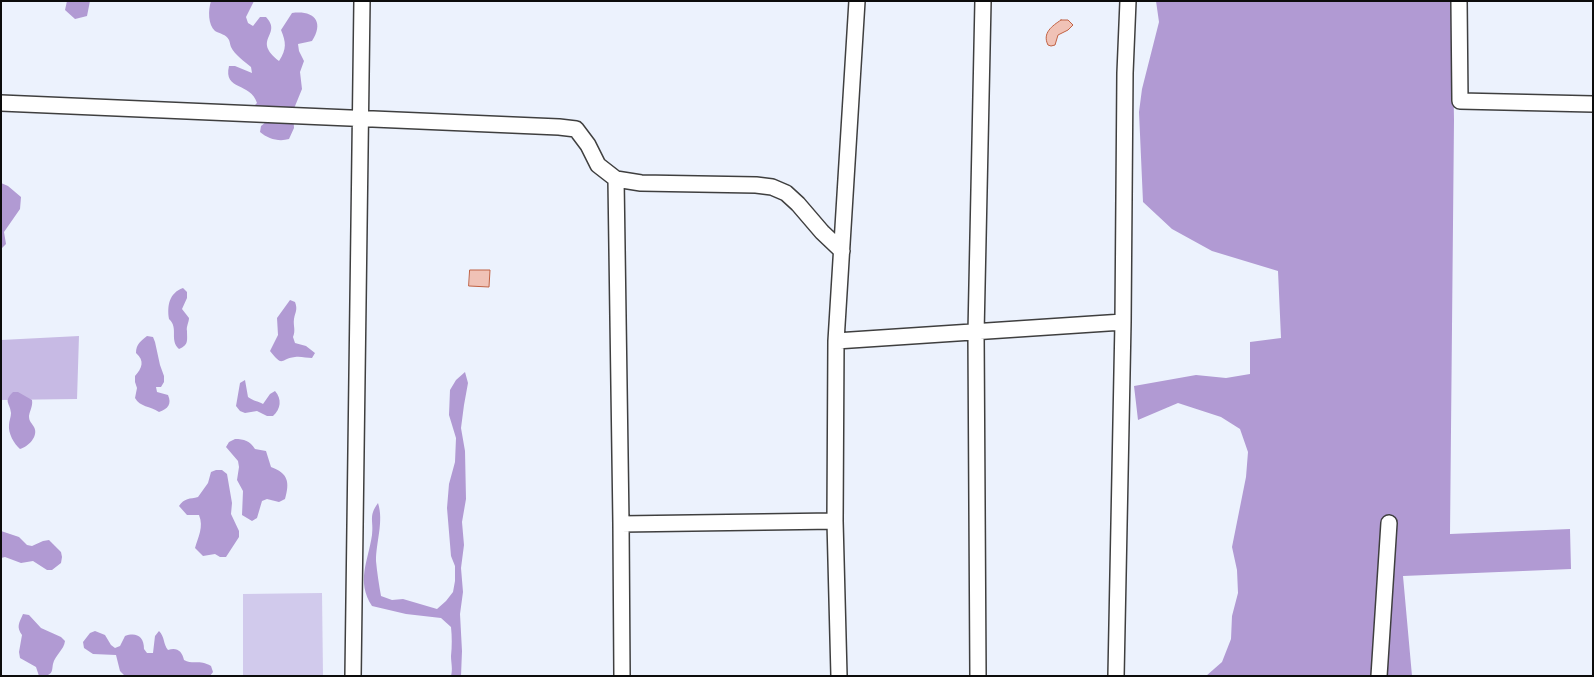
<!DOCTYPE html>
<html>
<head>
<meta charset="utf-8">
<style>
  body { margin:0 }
  #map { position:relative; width:1594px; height:677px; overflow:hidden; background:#ecf2fd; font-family:Lora,serif }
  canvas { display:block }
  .frame { position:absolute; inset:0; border:2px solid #0c0c0c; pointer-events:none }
</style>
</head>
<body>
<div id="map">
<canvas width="1594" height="677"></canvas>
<div class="frame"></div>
</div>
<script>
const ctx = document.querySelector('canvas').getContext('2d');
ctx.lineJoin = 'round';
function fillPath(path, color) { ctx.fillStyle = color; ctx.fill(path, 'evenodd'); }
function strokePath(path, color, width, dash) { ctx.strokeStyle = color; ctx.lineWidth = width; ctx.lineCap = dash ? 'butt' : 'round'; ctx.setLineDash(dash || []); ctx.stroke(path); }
fillPath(new Path2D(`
  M79,336l-2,63 -76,1v-60z`), '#c7bae4');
fillPath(new Path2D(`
  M67,1h23l-3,15 -12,3 -10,-9z
  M211,1h43l-8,16 2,6 5,3 7,-9h6c17,18 -15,22 13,44 8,-12 7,-19 2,-31l11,-17c21,-3 33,8 20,28l-14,3 1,7 5,10 -4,11 2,17 -9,22 1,17 -5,11c-10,3 -21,0 -29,-7l1,-6 5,-4 -13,-15 4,-4c-6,-21 -34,-12 -28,-37h6l17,7 -1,-6c-7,-6 -16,-12 -20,-20 -1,-2 -1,-5 -2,-7 -3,-6 -9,-6 -14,-9 -7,-6 -7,-21 -4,-30z
  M1156,1h296l2,119 -4,414 120,-5 1,40 -168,7 9,100h-206l16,-14 9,-23 1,-23 6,-23 -1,-23 -5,-23 14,-70 2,-25 -8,-23 -19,-12 -43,-14 -40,17 -4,-34 62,-11 30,3 24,-4v-32l31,-4 -3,-67 -66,-20 -40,-22 -29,-27 -4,-90 3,-23 17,-67z
  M1,183l7,3 13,11 -1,12 -16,23 2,12 -5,5z
  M183,288l4,4v6l-5,11 7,9c0,4 -3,9 -2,13 0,9 2,14 -8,18 -10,-9 0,-21 -10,-30 -2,-13 0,-26 14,-31z
  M290,300l5,2c3,8 0,10 -1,17 -1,7 2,11 -1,18l2,6 11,3 9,7 -3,5c-5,0 -12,-2 -17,-1 -16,2 -11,11 -25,-6l8,-16 -1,-17z
  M147,336l6,1 2,5 5,23 4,11v6l-3,5h-5l1,5 11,3c4,9 0,14 -9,17 -9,-6 -19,-5 -24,-14l2,-10 -2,-6v-6c7,-8 10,-15 1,-23 0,-9 5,-12 11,-17z
  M465,372l3,11 -4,22 -3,23 4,23 1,48 -4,23 2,23 -3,23 2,24 -3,22 2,37 -1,25h-10c2,-7 0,-13 0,-20 1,-10 1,-19 0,-29l-10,-9 -35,-4 -34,-8c-16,-25 -4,-44 0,-71 2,-15 -4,-18 6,-32 6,18 -2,39 -2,58 1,11 3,24 5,35l11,4 11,-1 34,10 9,-8 7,-9 2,-11v-15l-4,-10 -4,-48 2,-24 6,-22 1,-24 -7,-23 1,-25 6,-10z
  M245,380l3,17c5,4 10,4 15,7l7,-10 5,-3c7,8 6,18 -2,25h-6l-10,-5 -12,2 -5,-2 -4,-5 4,-23z
  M13,392h5l14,8c1,6 -2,10 -3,16 0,6 3,7 5,11 5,9 -6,20 -14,22 -6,-5 -12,-16 -11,-24 0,-4 2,-8 2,-12 -1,-11 -8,-11 2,-21z
  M235,439c9,0 15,2 20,10l11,2 5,16c17,6 19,15 14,32l-6,3 -12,-3 -5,2 -5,17 -5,3 -10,-6 1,-24 -6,-11 2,-13 -1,-6 -12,-14 3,-5z
  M216,470h6l5,4 5,29 -1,11 8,17v6l-13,20h-6l-5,-3 -12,2 -8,-8c3,-11 9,-21 4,-33h-12l-8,-9c5,-8 11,-7 19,-9l10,-14 3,-11z
  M1,531l18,6 8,8 5,1 11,-5 6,-1 12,12 1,5 -1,6 -9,7h-5l-14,-9 -12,2 -16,-6 -4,1z
  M23,614l6,1 12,13 20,9 4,4c-1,9 -10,14 -12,23 -1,4 0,9 -5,11 -2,1 -7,1 -9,1l-3,-9 -16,-9 -1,-6 3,-17c-6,-8 -3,-12 1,-21z
  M95,631l10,4 6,10 4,3 5,-2 5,-10c11,-4 19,0 19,13l3,4h6l2,-17 4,-5c6,6 4,13 9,19 9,-3 14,1 16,10 9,5 15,-1 27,6l2,6 -3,4h-85l-5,-5 -4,-16 -23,-1 -9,-6 -1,-6 7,-9z`), '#b19ad3');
fillPath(new Path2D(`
  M322,593l1,83h-80v-82z`), '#d1caec');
const water = new Path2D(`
  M1061,20h7l5,5 -5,5 -10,5 -3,10 -4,1 -3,-1c-6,-12 4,-19 13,-25z
  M470,270h20l-1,17 -20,-1z`);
fillPath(water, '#f0c2b6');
strokePath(water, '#c06244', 1);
const minor = new Path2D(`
  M1459,1l1,100 133,3
  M1,103l558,24 17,2 12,16 10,20 18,14 25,4 115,2 16,2 14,6 12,11 24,28 20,19
  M616,179l5,345 1,152
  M836,341l287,-19
  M621,524l214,-3
  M353,676l9,-675
  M839,676l-4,-155 1,-180 21,-340
  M978,676l-2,-343 7,-332
  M1116,676l7,-354 2,-249 3,-72
  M1379,676l10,-153`);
strokePath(minor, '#3f3f3f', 18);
strokePath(minor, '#fff', 15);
</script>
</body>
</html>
